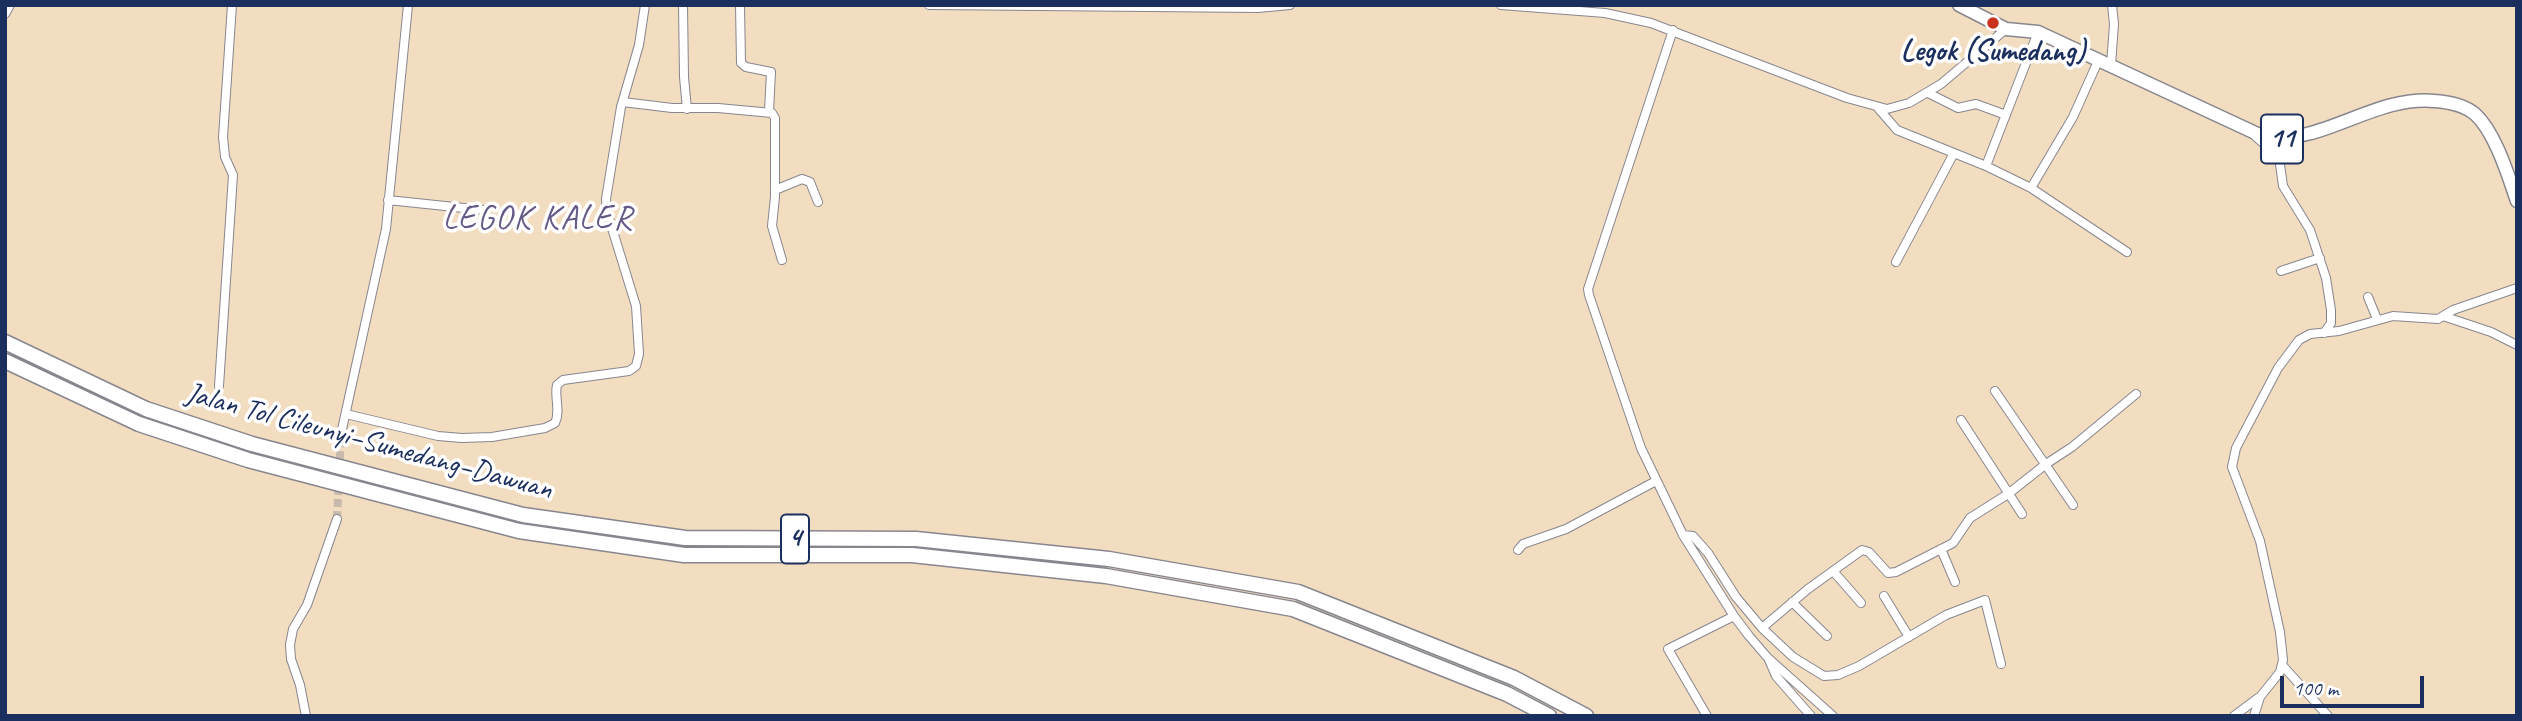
<!DOCTYPE html>
<html>
<head>
<meta charset="utf-8">
<style>
  body { margin:0 }
  #map { position:relative; width:2522px; height:721px; overflow:hidden; background:#f3ddc0; font-family:Caveat,sans-serif }
  canvas { display:block }
  .frame { position:absolute; inset:0; border:7px solid #1b2f5e; pointer-events:none }
  .scale { position:absolute; left:2280px; top:676px; width:144px; height:32px; box-sizing:border-box; border:4px solid #1b2f5e; border-top:0; padding-left:9px; font-size:21px; line-height:24px; white-space:nowrap; color:#1b2f5e; -webkit-text-stroke:5px #fff; paint-order:stroke }
</style>
</head>
<body>
<div id="map">
<canvas width="2522" height="721"></canvas>
<div class="frame"></div>
<div class="scale">100 m</div>
</div>
<script>
const ctx = document.querySelector('canvas').getContext('2d');
ctx.lineJoin = 'round';
function strokePath(path, color, width, dash) { ctx.strokeStyle = color; ctx.lineWidth = width; ctx.lineCap = dash ? 'butt' : 'round'; ctx.setLineDash(dash || []); ctx.stroke(path); }
function write(font, color, halo, rows, align = 'center') {
  ctx.font = font + ' Caveat,sans-serif'; ctx.lineWidth = 7; ctx.setLineDash([]); ctx.textBaseline = 'middle'; ctx.strokeStyle = halo; ctx.fillStyle = color; for (const [text, x, y, turn = 0] of rows) {
    ctx.save(); ctx.translate(x, y); ctx.rotate((+turn || 0) * Math.PI / 180); ctx.textAlign = isNaN(turn) ? turn : align; if (halo) ctx.strokeText(text, 0, 0); ctx.fillText(text, 0, 0); ctx.restore();
  }
}
strokePath(new Path2D(`
  M337,519l4,-85`), '#c8baac', 8, [8, 4]);
const minor = new Path2D(`
  M683,5l1,72 3,32
  M740,5l1,58 5,4 25,5 -2,39
  M929,5l329,3 32,-3
  M1501,5l104,8 46,10 196,75 40,11 22,-6 32,-19 65,-55
  M5,14l5,-9
  M1673,30l-85,259 1,6 52,153 42,87 51,81 15,20 19,22 65,58
  M2111,65l3,-41 -2,-19
  M1928,93l30,15 18,-4 30,11
  M623,102l49,6h46l54,5 3,5v79l-3,29 10,34
  M1878,108l19,22 89,36 45,22 96,64
  M2255,136l24,21 4,29 27,44 16,48 5,32v13l-7,10
  M1986,166l52,-134
  M2031,188l42,-71 26,-58
  M775,190l27,-11 8,3 8,20
  M388,200l95,10
  M1896,262l58,-109
  M2281,271l39,-13
  M2368,297l9,22
  M2443,316l48,16 26,13
  M219,386l14,-211 -8,-18 -2,-20 9,-132
  M1995,391l78,114
  M346,414l92,22 24,2 30,-1 53,-9 10,-5c6,-12 -1,-26 2,-38l6,-5 66,-9 7,-5 3,-12 -3,-48 -29,-94 -1,-13 15,-92 18,-62 6,-40
  M1961,420l61,94
  M341,434l45,-205 22,-224
  M1683,535l10,1 15,17 28,44 26,31 31,29 31,19 14,-1 21,-9 87,-51 39,-15 16,64
  M1941,549l14,33
  M1518,550l5,-6 43,-15 90,-48
  M1833,571l28,32
  M1884,596l25,41
  M1792,602l35,34
  M1762,628l46,-39 54,-39 7,2 19,21 8,-1 57,-29 17,-25 38,-24 38,-30 26,-17 64,-53
  M1769,660l7,16 35,40
  M2283,666l45,50
  M306,716l-6,-31 -9,-26 -1,-14 3,-16 14,-24 30,-86
  M1707,716l-39,-67 66,-33
  M2234,716l24,-18
  M2254,716l6,-19 20,-25 3,-12 -3,-28 -20,-91 -28,-74 4,-19 42,-80 21,-28 11,-6 29,-3 54,-15 45,3 15,-9 64,-22`);
const trunk = new Path2D(`
  M1959,5l47,24 32,3 226,105c60,8 110,-42 171,-36 14,1 29,4 40,13 20,18 33,61 42,87`);
const motorway = new Path2D(`
  M5,342l141,67 106,35 271,71 162,23 231,1 193,20 189,33 216,86 72,38
  M5,361l134,63 109,36 271,71 165,24h228l194,21 187,33 214,85 42,22`);
strokePath(minor, '#87868f', 10);
strokePath(trunk, '#87868f', 15);
strokePath(motorway, '#87868f', 17);
strokePath(minor, '#fff', 8);
strokePath(trunk, '#fff', 12);
strokePath(motorway, '#fff', 14);
for (const [x, y, r, color] of [
  [1993,23,7,"#c8321e"]
]) { const dot = new Path2D(); dot.arc(x, y, r, 0, 2 * Math.PI); ctx.fillStyle = color; ctx.fill(dot); strokePath(dot, '#fff', 2.5); }
for (const [x, y, w] of [
  [2282,139,42],
  [795,539,28]
]) { const box = new Path2D(); box.roundRect(x - w / 2, y - 24.5, w, 49, 5); ctx.fillStyle = '#fff'; ctx.fill(box); strokePath(box, '#1b2f5e', 2); }
write('bold 28px', '#1b2f5e', null, [
  ["11",2282,139],
  ["4",795,539]
]);
write('bold 30px', '#1b2f5e', '#fff', [
  ["Legok (Sumedang)",1993,52]
]);
write('30px', '#1b2f5e', '#fff', [
  ["Jalan Tol Cileunyi–Sumedang–Dawuan",369,442,15]
]);
ctx.letterSpacing = '2px';
write('33px', '#645987', '#fff', [
  ["LEGOK KALER",538,219]
]);
ctx.letterSpacing = '0px';
</script>
</body>
</html>
